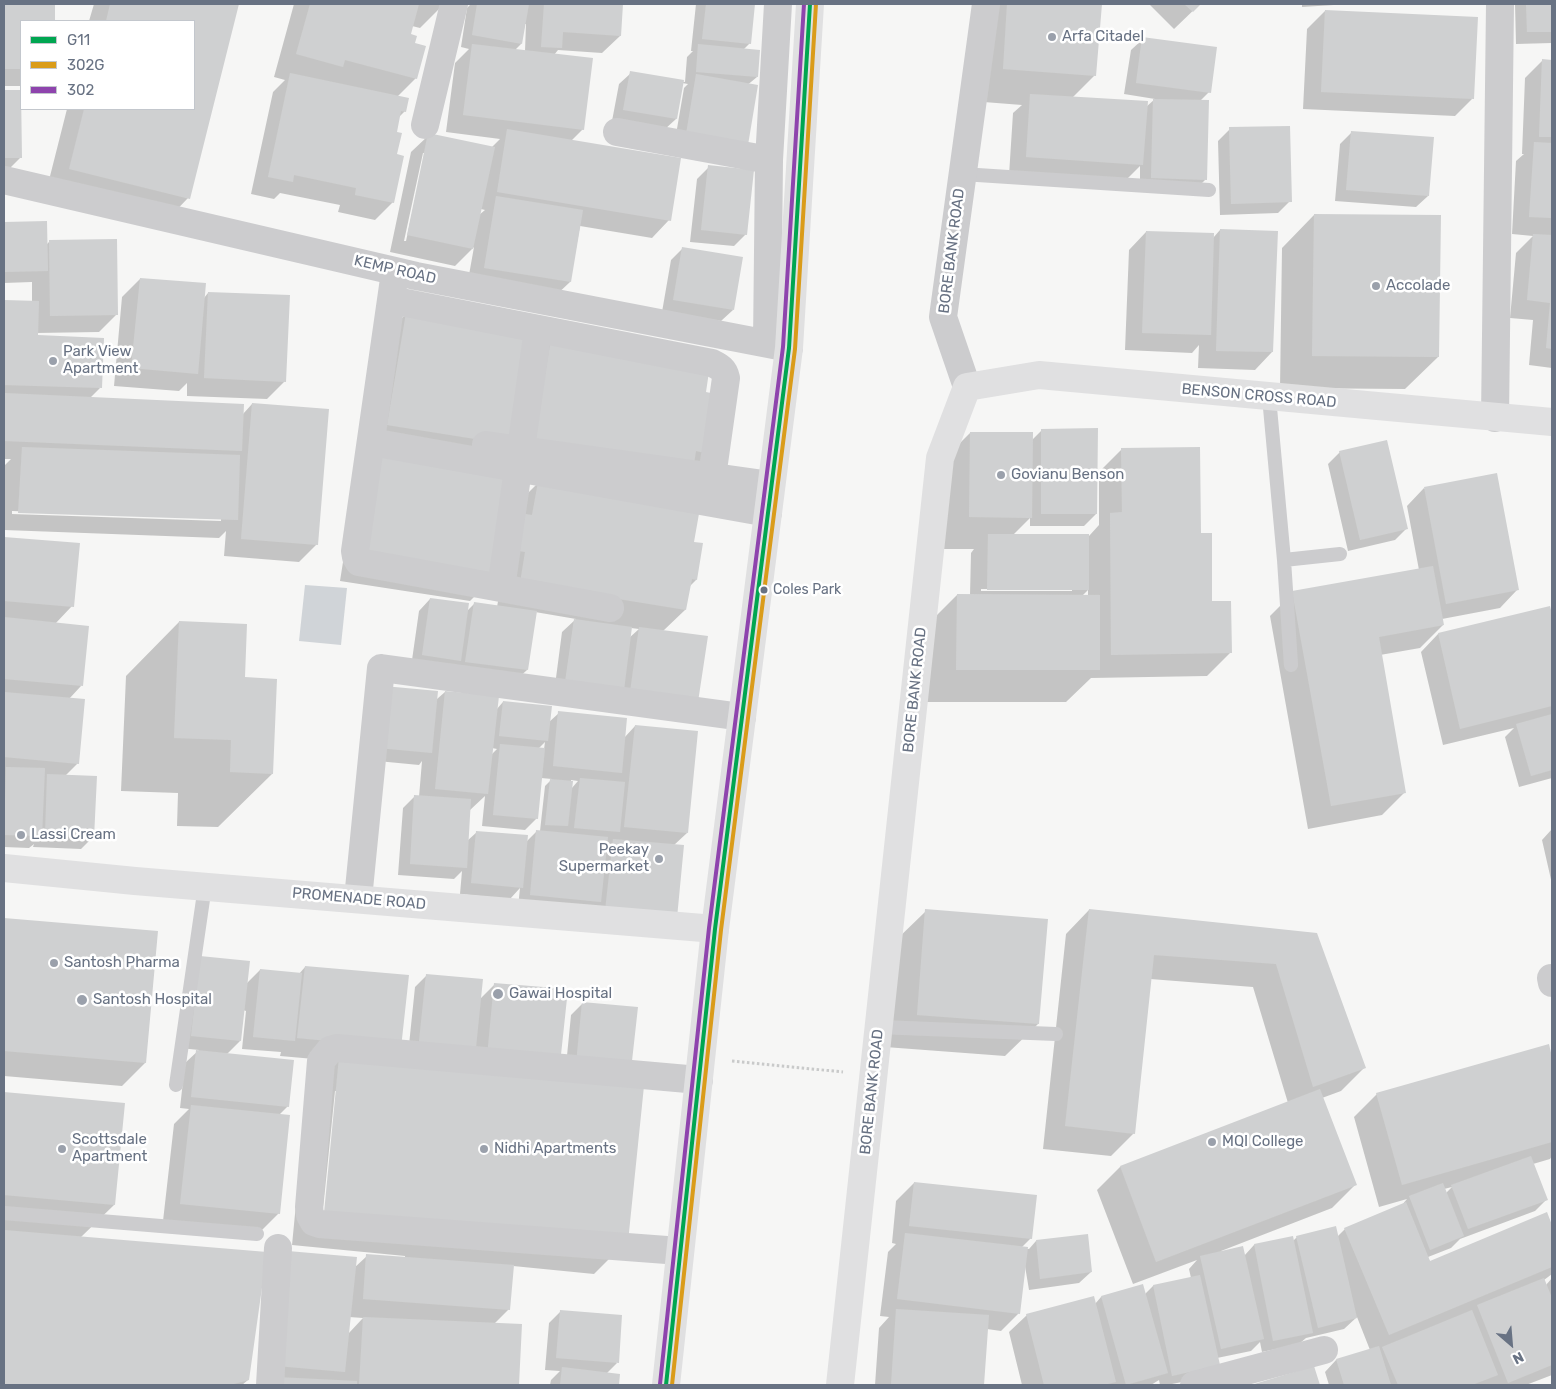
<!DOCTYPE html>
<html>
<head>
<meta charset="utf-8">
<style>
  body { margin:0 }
  #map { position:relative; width:1556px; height:1389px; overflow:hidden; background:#f6f6f5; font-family:Rubik,sans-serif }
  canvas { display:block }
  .frame { position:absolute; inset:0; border:5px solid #687283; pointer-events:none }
  .legend { position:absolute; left:20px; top:20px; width:175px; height:90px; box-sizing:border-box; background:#fff; border:1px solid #c3c7cd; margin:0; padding:6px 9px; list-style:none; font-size:15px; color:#687283 }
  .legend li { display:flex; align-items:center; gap:10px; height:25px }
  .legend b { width:25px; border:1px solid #c3c7cd }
  .north { position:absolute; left:1486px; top:1319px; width:50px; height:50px; -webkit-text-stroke:4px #fff; paint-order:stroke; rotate:153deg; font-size:14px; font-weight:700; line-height:20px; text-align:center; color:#687283 }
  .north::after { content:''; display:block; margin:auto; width:18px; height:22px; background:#687283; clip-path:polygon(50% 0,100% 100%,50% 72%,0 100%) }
</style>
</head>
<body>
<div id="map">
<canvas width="1556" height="1389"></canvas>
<div class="frame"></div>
<ul class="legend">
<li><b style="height:6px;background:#00a651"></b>G11</li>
<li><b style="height:6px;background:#da9c1a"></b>302G</li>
<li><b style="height:6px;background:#8e44ad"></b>302</li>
</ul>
<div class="north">N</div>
</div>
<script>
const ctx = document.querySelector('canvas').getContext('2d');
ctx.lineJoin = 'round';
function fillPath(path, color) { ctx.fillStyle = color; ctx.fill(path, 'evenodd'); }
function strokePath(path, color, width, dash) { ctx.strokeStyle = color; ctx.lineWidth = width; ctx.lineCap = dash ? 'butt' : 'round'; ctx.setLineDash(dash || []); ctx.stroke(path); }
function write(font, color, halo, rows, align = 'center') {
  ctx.font = font + ' Rubik,sans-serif'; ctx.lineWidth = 5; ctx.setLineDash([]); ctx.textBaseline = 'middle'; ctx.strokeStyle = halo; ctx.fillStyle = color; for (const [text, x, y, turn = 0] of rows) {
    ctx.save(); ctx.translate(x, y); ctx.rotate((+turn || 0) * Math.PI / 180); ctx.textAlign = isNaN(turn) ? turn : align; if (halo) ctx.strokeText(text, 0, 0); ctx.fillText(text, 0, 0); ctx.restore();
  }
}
fillPath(new Path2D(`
  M305,585l42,3 -6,57 -42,-4z`), '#d0d4d8');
fillPath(new Path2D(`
  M4,4h50v17h-33v65h-17z
  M94,4h144l-50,194 -23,24 -119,-30 21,-83h127v-88h-105z
  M294,4h150l-24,24 -8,-2 -3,9 5,8 2,35 -19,19 8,14 -7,7 -3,15 -2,69 -18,18 -37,-8 2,-7 -60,-12 -6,6 -23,-5 22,-102 12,-12 -11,-3z
  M471,4h151l-2,32 -18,17 -44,-3 -4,5 29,74 -12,12 98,79 -17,18 -72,-12 -10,56 -18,17 -85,-13 7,-39 -19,19 -65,-14 21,-100 18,-17 62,13 9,-9 -54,-7 9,-69 14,-14 -8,-2 6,-39zM525,24h1l-1,27 -10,-1 6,-6zM423,153h2l-19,88h-2zM481,209l4,1 -6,5z
  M642,4h48l-1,1z
  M696,4h58l-4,39 -6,6 13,28 -83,69 10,-58 4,-4 -6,-1 -6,36 -12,11 -52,-9 7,-37 12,-11 54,9 2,-25 6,-6h-2z
  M978,4h123l-6,71 -23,23 74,9 9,-8 -31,-5 7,-44 12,-11 66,53 -9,9 6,78 -12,12 -54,-2v-23l-16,16 -115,-7 4,-62 9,-8 -51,-4z
  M1149,4h51l-26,25z
  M1302,4h48l-48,3z
  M1515,4h37v39l-36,1z
  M1325,11l148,87 -18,18 -152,-7 4,-80z
  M1543,60l9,1v307l-23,-3 4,-45 -23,-2 6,-65 17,-17 -21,-2 4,-73 8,-7h-2l3,-76z
  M4,91h17v66l-12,12h-5z
  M1230,129l60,72 -12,12 -58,2 -2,-74z
  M1352,132l76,64 -12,11 -81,-6 5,-57z
  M709,167l37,67 -12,12 -44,-4 7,-63z
  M1314,215l124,142 -33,32 -125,-1 2,-140z
  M46,222v23l3,-3 68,72 -18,18 -63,1v4l64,51 -10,10 153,16 9,-10 65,140 -18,18 -75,-6 2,-25 -7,7 -215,-8v-64l7,-7h-7v-158l28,1v-20l-28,1v-60zM12,511l209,8v2l-209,-7z
  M1220,230l52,122 -17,18 -57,-2 1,-23 -7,8 -67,-3 4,-100 17,-18 67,6z
  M683,248l50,62 -12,11 -59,-9 9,-52z
  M140,279l64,19 4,-5 77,88 -18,18 -80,-3v-13l-8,8 -65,-5 8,-89z
  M406,314l145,26 153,53 5,60 -23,23 -169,-44 -24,146 -23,23 -130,-20 17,-108 26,-136z
  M1042,430l54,84 -12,12h-54v-8l-17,17 76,1 10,-11v-53l23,-23 89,154 19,50 -23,23 -116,2 -25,24h-142l1,-75 32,-32h13l1,-42 3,-4h-37l1,-84 32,-32 62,7zM981,589h91v2h-91zM1088,590v6h-6z
  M1340,452l67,76 -12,12 -47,11 -20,-87z
  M538,483l155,60 9,1 -6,36 -7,7 -4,23 -22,21 34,70 -143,-8 8,-61 14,-13 -41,-7 -8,58 -12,11 -104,-14 8,-56 11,-12 37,12 7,-7 23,3 18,-101zM631,628l8,1 -10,9z
  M1424,488l93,102 -17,18 -58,11 1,6 -23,23 -40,7 25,137 -23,23 -74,14 -38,-213 23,-23 126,-23 -12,-64z
  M4,538l74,6 -6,62 -17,18 26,62 -12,13 9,64 -13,13 28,61 -12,12 -48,-2 1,-3 -5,4 -25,-1z
  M1549,607l3,12v159l-33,9 -14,-50 9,-9 -71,17 -22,-93 17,-18z
  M179,622l65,57 28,95 -54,53 -41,-1 1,-33 -57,-2 5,-115z
  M445,692l51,18 7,-8 46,20 10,-9 65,25 11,-12 52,107 -14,13 -15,89 -140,-28 2,-19 -10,11 -50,-5 2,-23 -8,8 -56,-4 5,-67 12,-12 4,1 3,-36 -3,4 -52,-5zM545,742l-1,7h-6zM492,748l5,1 -6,6zM541,778l11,1 -7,7 -5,45h-3l-11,11 -49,-10 -10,9 2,-30 16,-15 -3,30 43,4 12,-12zM571,780l7,1 -7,8z
  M1552,829v55l-10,-44z
  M1089,910l227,24 48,134 -23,23 -19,7 33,87 -23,23 -111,43 1,1 22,4 10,-11 38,-7 1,3 4,-4h40l8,-8 56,-23 6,-7 -28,8 -25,-90 23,-23 171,-49 4,17v94l-2,3 -17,5 13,36 -11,11 -75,28 -9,9 -23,9 2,5 116,-48 6,14v46l-8,6 2,5 6,-7v97l-26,10h-197l-4,-13 11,-12 34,-10 -13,-33 -13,12 -38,9 -7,6 -37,8 -2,-10 -9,9 -34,7 -10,19 -40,8h-7l-1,-5 -8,5h-129l-13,-53 18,-17 68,-11 6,-7 41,-11 2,9 9,-9 38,-8 -2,-9 8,-9 -64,24 -36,-94 23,-23 168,-64 -35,-116 -103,-8 -16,154 -23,23 -68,-7 23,-215zM1452,1187l-6,6 -2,-4z
  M926,911l121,10 -9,103 -33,32 -120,-9 8,-104z
  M4,919l153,13 -12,131 -23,23 -118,-10z
  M305,967l95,80 7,17 8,-77 12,-12 53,24 15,-15 64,79 68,178 -33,33 -81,-8 -4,43 -15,15 27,2 -3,59h-248l84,-117 13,-12 38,2v-2l-113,-11 15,-155 30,-29 -57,-5 1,-4 -39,-3 4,-38 -3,-1 -3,31 -14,14 62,51 -9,9v98l-18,18 -98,-10 11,-97 15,-15 -9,-1 5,-45 14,-13 -19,-2 9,-79 57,15 14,-14 39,4zM335,1091h2l-13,129 -2,-1zM349,1317l14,1 -15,16z
  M583,1003l47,66 -65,7 6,-61z
  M4,1093l119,11 -9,101 -34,33 168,142 -6,5h-238z
  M914,1183l117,55 -10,10 8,1 7,-8 51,-6 4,37 -12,11 -50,7 -4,-24 -6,47 -18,18 -14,-2 -5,56h-107l4,-57 10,-11 -9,-1 8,-64 8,-8 -4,-1 4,-42z
  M561,1311l56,52 -10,10 12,2 -1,10h-68l1,-5 9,-9 -15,-1 4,-47z
  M1313,1367l6,18h-65z`), '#0003');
fillPath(new Path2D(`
  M4,4h51v17h-34v48h-17z
  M110,4h129l-49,195 -121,-30 15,-60h110v-88h-88z
  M310,4h109l-8,30 6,2 -2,7 11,3 -9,33 -72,-19 -2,7 -47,-13z
  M477,4h52l-7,40 -50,-9z
  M544,4h79l-2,32 -58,-4 -1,16 -21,-1z
  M706,4h49l-4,40 -49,-5z
  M1007,4h95l-6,72 -93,-7z
  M1184,4h17l-8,8z
  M1526,4h26v28h-25z
  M1325,10l153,7 -4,82 -153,-7z
  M1142,37l75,10 -6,46 -75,-10z
  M472,44l121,14 -9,72 -121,-15z
  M698,44l62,6 -2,27 -62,-5z
  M1542,59l10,1v77h-13z
  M630,71l54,9 -7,39 -54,-9z
  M290,73l119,25 -3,14 -5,-1 -4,21 5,1 -5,21 7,2 -10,47 -39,-8 1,-7 -62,-13 -1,7 -25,-5z
  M696,74l62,11 -10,60 -62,-11z
  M4,90h17l1,68h-18z
  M1030,94l118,7 -5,64 -117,-8z
  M1153,99l56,1 -2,80 -56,-2z
  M1290,126l2,76 -61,2 -2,-77z
  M507,129l174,29 -10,63 -174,-29z
  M1351,131l83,6 -5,59 -83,-6z
  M428,133l67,14 -22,102 -66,-14z
  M1534,142l18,1v75l-23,-1z
  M708,165l46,5 -7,65 -46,-5z
  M496,196l87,14 -12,72 -87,-14z
  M1314,214l127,1 -2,142 -127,-1z
  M47,221l1,50 -44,1v-50z
  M1220,229l58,2 -5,121 -57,-1z
  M1146,231l68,2 -3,102 -69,-2z
  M1533,234l19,1v114l-6,-1 4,-45 -23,-3z
  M117,239l1,76 -68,1 -1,-76z
  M682,247l61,10 -9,53 -61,-10z
  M140,278l66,5 -8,91 -67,-6z
  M208,292l82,3 -4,87 -82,-4z
  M4,300l35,1 -1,34 66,3 -2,50 -98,-3z
  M406,313l126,20 -19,112 -126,-20z
  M551,339l159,26 -4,27 14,3 -10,59 -14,-3 -3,19 -160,-26z
  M4,393l240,11 -2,47 -238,-10z
  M252,403l77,6 -11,136 -77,-6z
  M1098,428l-1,86h-56v-85z
  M970,432h63l-1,86 -63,-1z
  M1387,440l21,89 -48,11 -21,-89z
  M22,447l218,8 -2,65 -220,-7z
  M1200,447l1,86h11v68h19l1,52 -121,2 -1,-142 12,-1 -1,-64z
  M380,448l131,20 -17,110 -132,-20z
  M1497,473l22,117 -73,14 -22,-117z
  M538,482l162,26 -6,34 9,1 -6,37 -5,-1 -6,31 -166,-27 5,-31 -6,-1 6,-37 7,1z
  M988,534h101v56h-102z
  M4,537l76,6 -6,64 -70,-6z
  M1433,566l11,59 -65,12 27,156 -75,13 -39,-215z
  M957,594l143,1v75h-144z
  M430,598l39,5 -8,58 -39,-6z
  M474,602l63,9 -9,59 -63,-8z
  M1550,606l2,8v92l-92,23 -22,-96z
  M4,617l85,9 -6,60 -79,-7z
  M574,619l58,8 -8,63 -59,-8z
  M179,621l68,3 -2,53 32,2 -4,95 -43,-2 1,-32 -57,-2z
  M639,627l69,9 -10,66 -68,-10z
  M384,686l54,5 -6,62 -54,-5z
  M445,691l54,5 -11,98 -53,-5z
  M4,692l81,7 -6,65 -75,-7z
  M503,701l49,5 -4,35 -49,-5z
  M558,711l69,7 -5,55 -69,-7z
  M1552,714v56l-21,6 -15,-52z
  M635,725l63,6 -10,102 -64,-6z
  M500,744l45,4 -7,71 -45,-4z
  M6,767l39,1 -3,68 -38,-1z
  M47,774l50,2 -3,62 -49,-2z
  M580,778l45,4 -5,50 -46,-4z
  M550,779l23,2 -5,45 -23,-1z
  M414,795l57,4 -4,69 -57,-4z
  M536,830l72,7 -7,65 -71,-7z
  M476,831l52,4 -5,53 -52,-5z
  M613,839l71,6 -7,73 -72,-7z
  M925,909l123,10 -9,105 -122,-9z
  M1089,909l228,24 49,135 -53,19 -37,-123 -122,-9 -19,179 -70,-8z
  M4,918l154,13 -12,132 -142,-12z
  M200,956l50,5 -9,80 -50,-5z
  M305,966l104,9 -8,73 -104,-10z
  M260,969l42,4 -7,68 -42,-4z
  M426,974l57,5 -8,78 -57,-6z
  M494,983l74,6 -8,75 -73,-7z
  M582,1002l56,5 -7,63 -55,-6z
  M1549,1044l3,13v85l-150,43 -26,-92z
  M196,1050l98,10 -5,47 -98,-10z
  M339,1057l305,29 -16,156 -304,-29z
  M1320,1089l37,96 -201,77 -36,-96z
  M4,1092l121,11 -10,102 -111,-10z
  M191,1105l99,10 -10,99 -100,-10z
  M1531,1156l17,44 -80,29 -17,-44z
  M914,1182l123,13 -5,44 -123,-13z
  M1443,1183l21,53 -34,14 -21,-54z
  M1406,1202l24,59 117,-49 5,13v42l-163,68 -45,-107z
  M1336,1226l21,92 -39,10 -22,-92z
  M4,1230l263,22 -18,128 -19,5h-226z
  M905,1233l123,14 -8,67 -123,-15z
  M1088,1234l4,38 -52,7 -4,-39z
  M1293,1236l20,97 -40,8 -19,-97z
  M1243,1246l21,93 -43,10 -21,-93z
  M288,1251l69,6 -12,115 -68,-6z
  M366,1254l148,11 -4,45 -147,-11z
  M1200,1275l20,90 -48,11 -19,-91z
  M1544,1278l8,20v67l-44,18 -31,-78z
  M1143,1284l25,89 -42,12 -25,-89z
  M1094,1296l22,86 -12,3h-60l-18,-71z
  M896,1309l93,6 -5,70h-93z
  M560,1310l62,5 -3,48 -63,-5z
  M1472,1310l26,65 -26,10h-74l-16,-38z
  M363,1317l159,7 -3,61h-160z
  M1379,1346l12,39h-47l-8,-26z
  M1314,1366l6,19h-69z
  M562,1367l58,7 -1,11h-59z
  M276,1377l81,4v4h-81z`), '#cfd0d1');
strokePath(new Path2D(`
  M732,1061l111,11`), '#c9caca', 3, [2.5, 2.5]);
strokePath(new Path2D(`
  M962,174l247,16
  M1269,397l15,163 56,-6
  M1284,560l7,105
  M879,1027l177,7
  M176,1085l29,-199
  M4,1213l253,21`), '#ccccce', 14);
strokePath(new Path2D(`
  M425,125l29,-121
  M617,132l152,28
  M4,180l412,96 373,72
  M395,272l-40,279 1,6 3,5 251,46
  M391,300l321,63c8,4 12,6 14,15l-14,99
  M767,343l2,-183 9,-156
  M967,387l-24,-70 43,-313
  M1495,418l5,-414
  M371,442l397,71
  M486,445l285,40
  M501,588l37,-258
  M358,899l23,-231 361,49
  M1551,978l1,5
  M680,1251l-360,-27 -6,-2 -4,-7 -1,-8 12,-146 9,-11 7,-2 362,32
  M270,1385l8,-137
  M1194,1385l130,-35`), '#ccccce', 28);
strokePath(new Path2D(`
  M4,868l131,13 580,48
  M840,1385l100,-927 27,-71 72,-12 513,47`), '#e0e0e1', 28);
strokePath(new Path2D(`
  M666,1385l49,-456 74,-581 21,-344`), '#e0e0e1', 28);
strokePath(new Path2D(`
  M666,1385l49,-456 74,-581 21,-344`), '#00a651', 4);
strokePath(new Path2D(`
  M672,1385l49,-455 74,-581 21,-345`), '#da9c1a', 4);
strokePath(new Path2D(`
  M660,1384l49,-456 74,-581 21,-343`), '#8e44ad', 4);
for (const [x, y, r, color] of [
  [1052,37,5,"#9aa0ab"],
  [1376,286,5,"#9aa0ab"],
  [53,361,5,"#9aa0ab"],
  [1001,475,5,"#9aa0ab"],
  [764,590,4.5,"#687283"],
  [21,835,5,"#9aa0ab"],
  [659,859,5,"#9aa0ab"],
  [54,963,5,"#9aa0ab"],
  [498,994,6,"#9aa0ab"],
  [82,1000,6,"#9aa0ab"],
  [1212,1142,5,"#9aa0ab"],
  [62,1149,5,"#9aa0ab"],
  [484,1149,5,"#9aa0ab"]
]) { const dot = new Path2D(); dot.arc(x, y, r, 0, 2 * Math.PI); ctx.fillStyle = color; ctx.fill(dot); strokePath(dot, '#fff', 2); }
write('14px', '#687283', '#fff', [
  ["Coles Park",773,590]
], 'left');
write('15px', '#687283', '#fff', [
  ["Arfa Citadel",1062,37],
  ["Accolade",1386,286],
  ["Park View",63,352],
  ["Apartment",63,369],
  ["Govianu Benson",1011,475],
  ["Lassi Cream",31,835],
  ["Peekay",649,850,"right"],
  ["Supermarket",649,867,"right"],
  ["Santosh Pharma",64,963],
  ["Gawai Hospital",509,994],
  ["Santosh Hospital",93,1000],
  ["Scottsdale",72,1140],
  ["Apartment",72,1157],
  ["MQI College",1222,1142],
  ["Nidhi Apartments",494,1149]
], 'left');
write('15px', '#687283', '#fff', [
  ["BORE BANK ROAD",952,251,-83],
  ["KEMP ROAD",395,270,13],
  ["BENSON CROSS ROAD",1259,396,5],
  ["BORE BANK ROAD",915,690,-84],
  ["PROMENADE ROAD",359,899,5],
  ["BORE BANK ROAD",872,1092,-84]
]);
</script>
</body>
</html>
